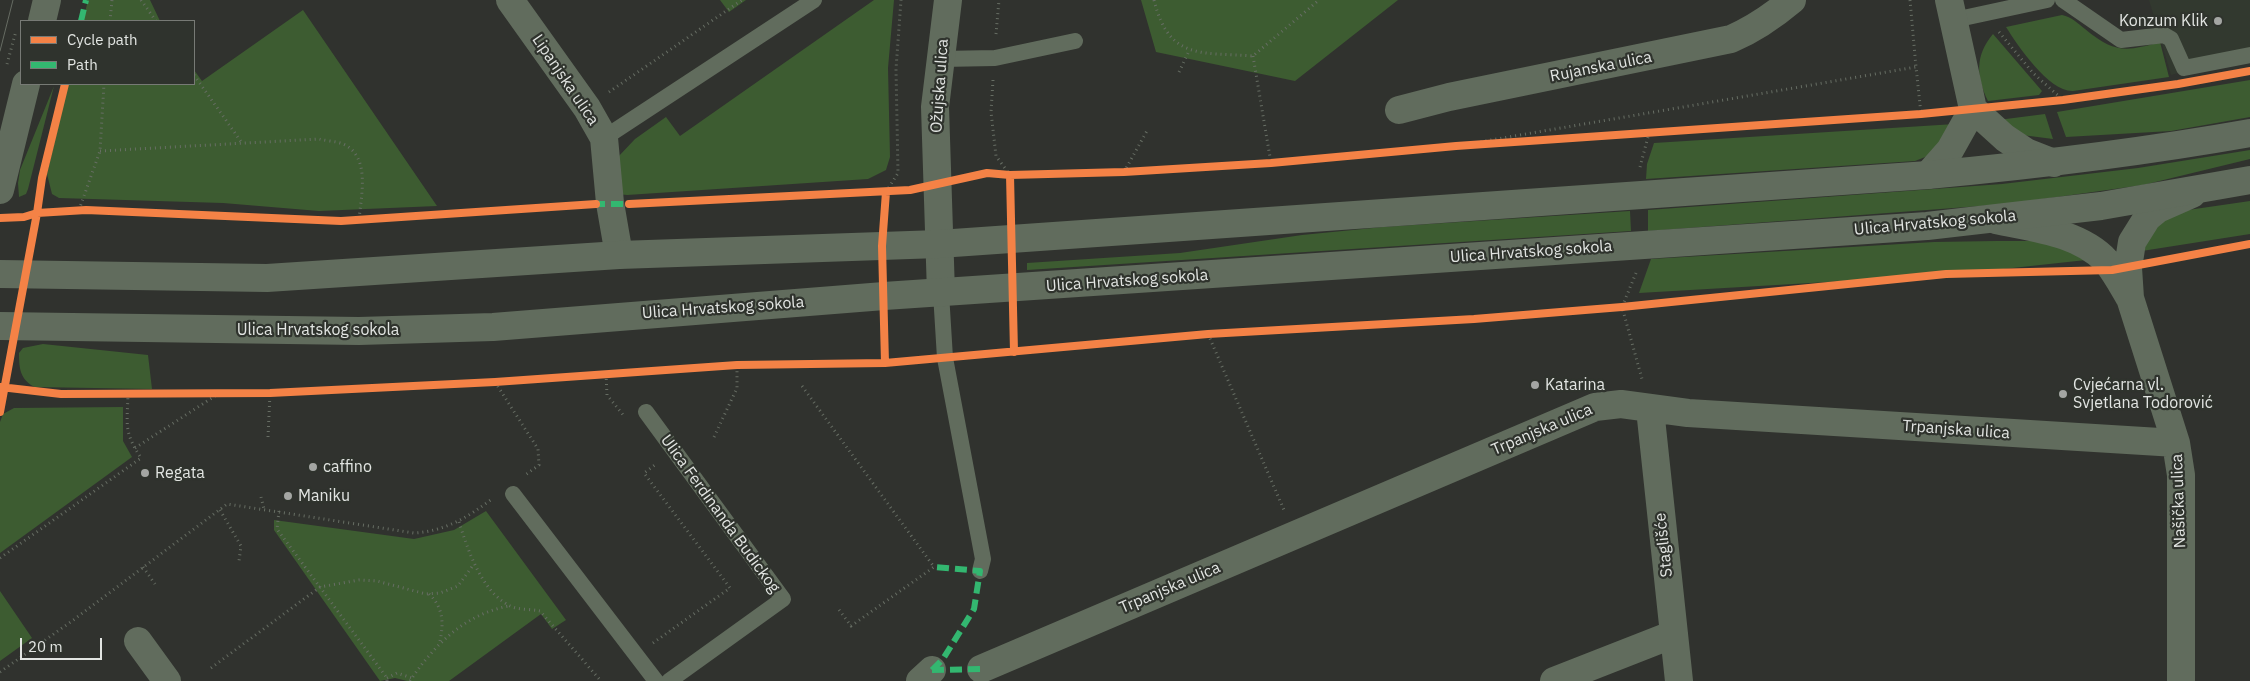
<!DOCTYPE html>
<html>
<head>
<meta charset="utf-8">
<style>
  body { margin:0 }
  #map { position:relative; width:2250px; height:681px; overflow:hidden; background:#30322e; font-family:"IBM Plex Sans",sans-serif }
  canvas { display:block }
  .legend { position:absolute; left:20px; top:20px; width:175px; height:65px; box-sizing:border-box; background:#2f332d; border:1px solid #777a75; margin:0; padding:6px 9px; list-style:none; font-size:15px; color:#e2e5e2 }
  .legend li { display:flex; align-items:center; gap:10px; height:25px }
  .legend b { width:25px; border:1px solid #777a75 }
  .scale { position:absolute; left:20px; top:638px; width:82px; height:22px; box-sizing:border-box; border:2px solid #e2e5e2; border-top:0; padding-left:6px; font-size:15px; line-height:18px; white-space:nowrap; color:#e2e5e2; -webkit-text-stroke:4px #2f332d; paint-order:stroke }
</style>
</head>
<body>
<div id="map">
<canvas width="2250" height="681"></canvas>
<ul class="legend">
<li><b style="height:6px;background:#f48246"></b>Cycle path</li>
<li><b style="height:6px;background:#33b770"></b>Path</li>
</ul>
<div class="scale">20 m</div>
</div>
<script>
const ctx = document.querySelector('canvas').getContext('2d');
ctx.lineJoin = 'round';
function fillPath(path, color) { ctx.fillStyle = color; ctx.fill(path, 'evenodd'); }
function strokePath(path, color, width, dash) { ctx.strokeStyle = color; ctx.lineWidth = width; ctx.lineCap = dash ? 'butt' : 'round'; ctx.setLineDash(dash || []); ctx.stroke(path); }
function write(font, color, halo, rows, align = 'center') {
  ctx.font = font + ' "IBM Plex Sans",sans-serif'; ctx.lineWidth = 4.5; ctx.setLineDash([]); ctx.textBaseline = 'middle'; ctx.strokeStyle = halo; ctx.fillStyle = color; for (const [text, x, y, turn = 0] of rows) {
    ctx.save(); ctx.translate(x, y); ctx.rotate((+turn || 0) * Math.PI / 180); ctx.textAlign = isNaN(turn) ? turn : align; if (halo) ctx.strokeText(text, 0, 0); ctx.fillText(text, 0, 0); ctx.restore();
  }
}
fillPath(new Path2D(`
  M2149,0h101v55l-79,20z`), '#32392f');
fillPath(new Path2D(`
  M88,0h62l10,21h-77z
  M720,0h26l-17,12z
  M874,0h20l-6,68 2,89 -4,13 -18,9 -241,16 -9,-1v-37l17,-18 31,-22 14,19z
  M1141,0h257l-103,81 -139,-29z
  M303,10l134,196 -118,5 -96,-8 -164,-5 -7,-4 -5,-20 21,-90h126v-14l8,11z
  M2062,15c10,2 15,8 23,14 29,24 41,23 75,13l9,35 -96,14c-24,1 -55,-45 -67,-64z
  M1993,34l49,57 -3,4 -51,6c-12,-24 -13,-46 5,-67z
  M2250,80v37l-79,14 -105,6 -9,-25z
  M54,86l-26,103 -2,5 -7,3 -1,-14 2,-13z
  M2045,114l8,25 -31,-4 -24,-15z
  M1955,124l-22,30 -18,7 -269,18 1,-15 7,-21z
  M2250,150v9l-107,26 -136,19 -359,27v-21l354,-26 136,-16z
  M2250,201v33l-108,17 17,-29 22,-11z
  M1630,211l1,20 -604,39v-7l153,-10 122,-18 81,-8z
  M1996,241h43l16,3 31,16 -138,15 -309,18 12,-34 283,-17z
  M43,344l105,11 4,34 -117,-2c-15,-7 -16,-19 -16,-34l4,-5z
  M123,407v34l9,16 -132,96v-131l3,-8 11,-6z
  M486,511l80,109 -14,9 -11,-15 -92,67h-42l-12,-3 -15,3 -106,-151v-10l140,19 40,-9z
  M0,591l32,47 -32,23z`), '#3d5c31');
strokePath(new Path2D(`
  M141,0l15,21
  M1154,0c15,61 48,52 99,56l66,-56
  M1910,0l6,67
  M110,21l2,-21
  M1999,32l34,41 30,27
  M996,34l3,-34
  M1253,56l18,107
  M7,64l9,-33
  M1179,72l10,-21
  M194,75l48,68
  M993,80l-2,32 5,44 14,19
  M609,92l133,-92
  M1456,146l460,-79 5,47
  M100,151l219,-12c7,2 17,2 24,5 28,12 18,52 16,76
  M1640,167l9,-34
  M1124,172l24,-43
  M886,192l12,-19 -2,-104 5,-69
  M79,210l21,-59 4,-67
  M1636,273l-14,34 20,72
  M1208,334l76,176
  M606,374l1,21 17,21
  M495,382l43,67 1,16 -15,11
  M802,386l132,181 -83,59 -14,-19
  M268,437l2,-44
  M714,437l23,-49v-23
  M135,448l83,-54
  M261,497l3,12
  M220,510l21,36 -2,15
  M279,511l-2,18 110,149v3
  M459,522c9,28 22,69 51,84 9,4 21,3 30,5l61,70
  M0,558l141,-100c-17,-26 -14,-32 -13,-63
  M143,567l12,17
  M429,594c14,13 15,29 11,47
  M653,643l77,-55 -86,-115 12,-9
  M211,668l109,-81 39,-7 18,1 49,13 14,-1 18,-7 16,-22
  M0,672l72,-51 155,-117 187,29c32,-2 54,-16 78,-34
  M387,678l10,-5 15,5
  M410,681c24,-36 55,-67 99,-75`), '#676e64', 3, [1, 4]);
strokePath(new Path2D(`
  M2063,0l58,40 43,-5 7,4 13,29 66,-13
  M1954,20l93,-20
  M941,59l54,-1 80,-17
  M604,138l210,-138
  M941,293l4,65 38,201 -3,12
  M646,412l137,187 -114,82
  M513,494l143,187`), '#616c5d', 16);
strokePath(new Path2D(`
  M510,0l77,108 17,30 6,65 9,52
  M1949,0l24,109 32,29 21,14 28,11
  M1399,110l50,-13 282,-58c23,-10 42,-23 61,-39
  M1928,175l22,-25 23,-41
  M1996,220c36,8 83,12 110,41 9,11 16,24 23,36
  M941,293l-6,-186 13,-107
  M1650,409l29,272
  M138,641l29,40
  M981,669l614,-262 26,-3 67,9 488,30
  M920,681l12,-11
  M1554,681l120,-47
  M2181,681v-206l-5,-32 -46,-145 -2,-30 4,-26 15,-24 11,-9 34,-15`), '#616c5d', 28);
strokePath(new Path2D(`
  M42,21l5,-21
  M0,190l26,-106
  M0,274l267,4 352,-23 320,-11 989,-69c108,-10 215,-23 322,-42
  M0,326l359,5 134,-4 391,-31 1043,-70 174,-20 149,-26`), '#616c5d', 28);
strokePath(new Path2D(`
  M0,51l13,-51`), '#666c63', 1);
strokePath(new Path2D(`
  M81,21l5,-21
  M593,204h40
  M932,670l11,-11 31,-50 6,-38 -46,-4
  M932,670l49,-1`), '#33b770', 6, [12, 6]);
strokePath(new Path2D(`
  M1010,175l4,177
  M629,204l281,-14 77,-17 23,2 114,-3 147,-9 185,-17 465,-32 142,-14 115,-16 72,-13
  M0,218l24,-1 13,-4 49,-3 255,11 255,-17
  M885,363l-3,-117 4,-54
  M0,387l61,7 209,-1 225,-11 242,-17 148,-2 323,-29 266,-15 148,-12 324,-33 166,-4 138,-26
  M0,412l37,-199 5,-35 23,-94`), '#f48246', 8);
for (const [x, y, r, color] of [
  [2218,21,5,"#a4a6a3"],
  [1535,385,5,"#a4a6a3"],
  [2063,394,5,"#a4a6a3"],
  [313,467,5,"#a4a6a3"],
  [145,473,5,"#a4a6a3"],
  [288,496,5,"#a4a6a3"]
]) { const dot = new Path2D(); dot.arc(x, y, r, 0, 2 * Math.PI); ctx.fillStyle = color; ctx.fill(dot); strokePath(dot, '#2f332d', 2); }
write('16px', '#e2e5e2', '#2f332d', [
  ["Konzum Klik",2208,21,"right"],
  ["Katarina",1545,385],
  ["Cvjećarna vl.",2073,385],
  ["Svjetlana Todorović",2073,403],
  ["caffino",323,467],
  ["Regata",155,473],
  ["Maniku",298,496]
], 'left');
write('16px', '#e2e5e2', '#2f332d', [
  ["Rujanska ulica",1601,67,-11],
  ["Lipanjska ulica",565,80,56],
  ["Ožujska ulica",940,86,-86],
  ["Ulica Hrvatskog sokola",1935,223,-5],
  ["Ulica Hrvatskog sokola",1531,252,-4],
  ["Ulica Hrvatskog sokola",1127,281,-4],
  ["Ulica Hrvatskog sokola",723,308,-4],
  ["Ulica Hrvatskog sokola",318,330],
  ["Trpanjska ulica",1542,430,-23],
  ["Trpanjska ulica",1956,430,4],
  ["Našička ulica",2179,501,-92],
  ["Ulica Ferdinanda Budickog",720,514,54],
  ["Staglišće",1664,545,-96],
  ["Trpanjska ulica",1170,588,-23]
]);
</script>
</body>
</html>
